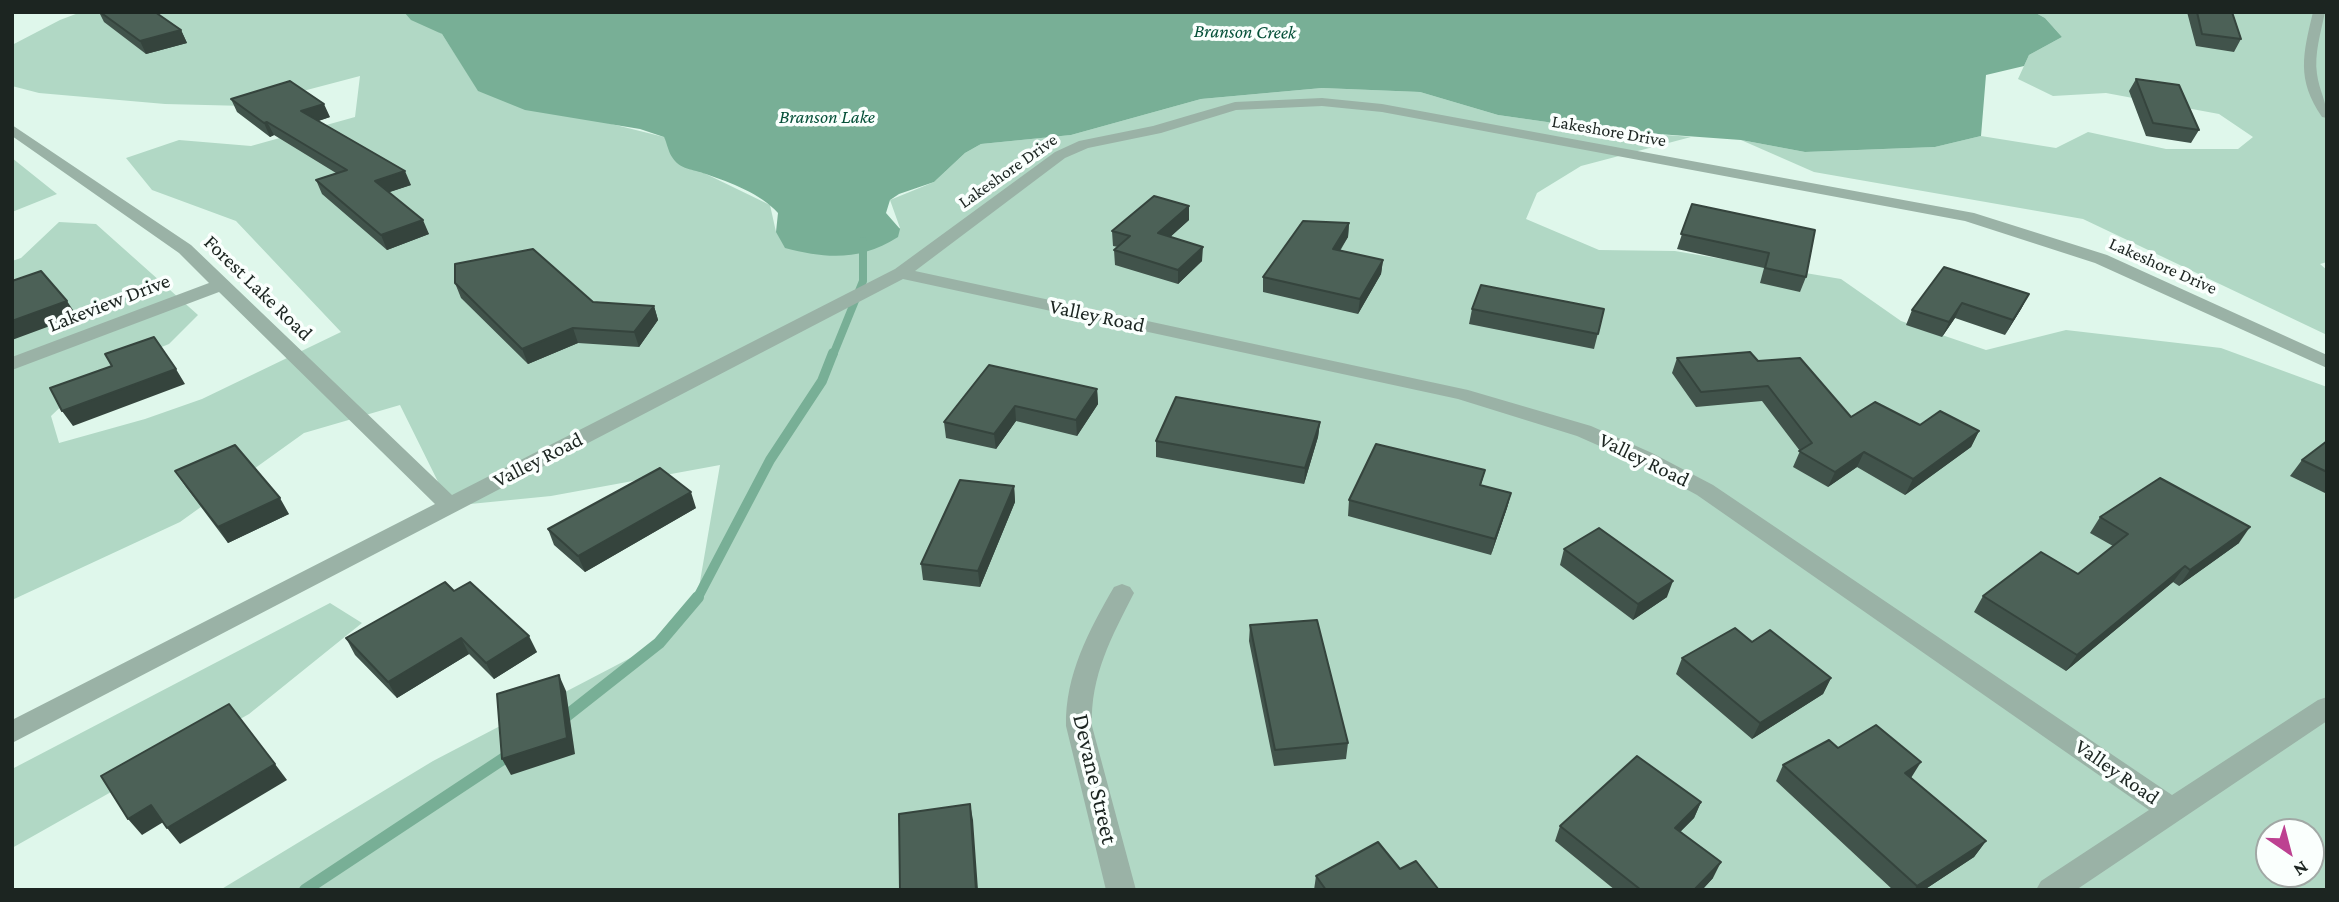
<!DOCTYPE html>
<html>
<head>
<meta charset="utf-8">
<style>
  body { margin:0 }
  #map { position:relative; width:2339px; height:902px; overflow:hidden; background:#dff7eb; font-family:"Crimson Pro",serif }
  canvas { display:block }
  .frame { position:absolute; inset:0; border:14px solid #1c2521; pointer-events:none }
  .north { position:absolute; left:2255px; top:818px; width:70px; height:70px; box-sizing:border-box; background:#fafffd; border:2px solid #a1a8a5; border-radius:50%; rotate:145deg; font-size:19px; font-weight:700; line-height:28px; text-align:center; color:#1c2521 }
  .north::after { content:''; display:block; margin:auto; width:24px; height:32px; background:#bd4191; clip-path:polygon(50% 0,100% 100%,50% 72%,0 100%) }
</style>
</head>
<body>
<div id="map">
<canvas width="2339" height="902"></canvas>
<div class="frame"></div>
<div class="north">N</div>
</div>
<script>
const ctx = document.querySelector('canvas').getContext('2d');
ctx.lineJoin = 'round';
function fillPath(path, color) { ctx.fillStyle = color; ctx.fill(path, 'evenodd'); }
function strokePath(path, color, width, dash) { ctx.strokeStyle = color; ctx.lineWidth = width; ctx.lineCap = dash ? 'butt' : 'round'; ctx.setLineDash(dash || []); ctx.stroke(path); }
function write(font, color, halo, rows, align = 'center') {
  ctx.font = font + ' "Crimson Pro",serif'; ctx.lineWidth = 7; ctx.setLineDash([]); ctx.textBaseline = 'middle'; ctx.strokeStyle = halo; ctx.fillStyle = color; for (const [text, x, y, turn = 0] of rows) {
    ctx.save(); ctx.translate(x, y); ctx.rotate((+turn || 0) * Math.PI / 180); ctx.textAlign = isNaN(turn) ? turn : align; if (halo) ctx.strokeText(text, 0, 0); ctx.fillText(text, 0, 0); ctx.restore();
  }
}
fillPath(new Path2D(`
  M81,12h325l36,22 37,57 185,46 40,36 66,32 6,27 124,-4 -10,-28 44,-18 31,-29 16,-9 90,-9 130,-36 121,-11 98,4 78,23 105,15 88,7 -110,29 -44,27 -11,26 73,31 76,1 166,28 60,42 85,29 80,-20 155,18 106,39v503h-2107l213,-129 226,-118 38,-44 23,-134 -169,31 -101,10 -50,-101 -96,28 -124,89 -168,78v-339l9,-3 38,-36 37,2 102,91 -29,29 -74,30 -44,42 8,27 86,-24 57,-20 139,-67 -105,-111 -84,-31 -26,-32 53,-18 72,6 104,-29 5,-41 -114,30 -81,-2 -126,-11 -27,-7v-41l48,-25zM2269,832h42v42h-42z
  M2034,12h293v250l-7,2 7,6v65l-244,-116 -269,-47 -73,-32 64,12 130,-5 46,-11 75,12 32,-16 78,17h72l15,-12 -34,-23 -113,-21 -53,3 -35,-17 11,-24 33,-18 -17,-19z
  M12,158l45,36 -45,18z
  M330,603l32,20 -113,91 -237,134v-79z`), '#b1d8c5');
fillPath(new Path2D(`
  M404,12h1630l11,6 17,19 -33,18 -5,11 -38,9 -5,61 -46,11 -130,5 -64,-12 -138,-10 -105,-15 -78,-23 -98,-4 -121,11 -130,36 -90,9 -16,9 -31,29 -35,12 -9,6 -4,13 14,16 -2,8c-38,24 -71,22 -113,11l-9,-16 2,-19c-18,-20 -47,-30 -72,-39 -13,-5 -26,-4 -34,-17 -4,-6 -5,-14 -8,-20l-24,-8 -115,-19 -47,-19 -36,-57 -31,-14z`), '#78af96');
strokePath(new Path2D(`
  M833,355l30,-74v-40`), '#78af96', 8);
strokePath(new Path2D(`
  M697,599l73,-139 52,-79 11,-28`), '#78af96', 10);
strokePath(new Path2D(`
  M560,721l99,-78 39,-46
  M305,890l207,-137`), '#78af96', 12);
fillPath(new Path2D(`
  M2313,12h12c-4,20 -11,42 -8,62 2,16 10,28 10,44l-5,-1c-26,-38 -19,-63 -9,-105z
  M1322,98l60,6 592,109 133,42 220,100v13l-232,-105 -130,-42 -583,-109 -60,-6 -86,4 -75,23 -73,15 -23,10 -150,113 553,119 123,36 61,27 61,32 459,310 146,-95 9,-3v24l-251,169h-40l5,-9 108,-71 -452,-315 -59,-32 -61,-27 -119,-37 -555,-120 -891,464v-23l423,-216 -216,-212 -207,78v-13l197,-74 -30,-30 -167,-117v-11l179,120 261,250 443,-226 160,-117 24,-11 74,-15 82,-24z
  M1122,584l8,3 4,6c-22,43 -44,83 -42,133l44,164h-30l-40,-164c-1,-51 23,-96 48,-139z`), '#9ab2a6');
fillPath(new Path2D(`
  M99,12h56l26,18 6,13 -41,11 -42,-32z
  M2187,12h45l9,27 -7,13 -38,-6z
  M2136,79l63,51 -8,13 -45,-7 -17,-45z
  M231,99l99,18 -12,4 93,64 -22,7 40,42 -42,16 -65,-56 -6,-14 20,-7 -62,-38 -4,2 -33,-25z
  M1692,204l114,73 -6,15 -40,-9 4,-15 -87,-19z
  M1189,220l-19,17 32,24 -24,23 -63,-19 -1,-15 4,-3 -5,-1 -1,-15z
  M1349,223l-1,14 -8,14 43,9 -2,14 -23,40 -95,-22v-15z
  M455,283l138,19 61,4 4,14 -19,27 -61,-4 -50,21 -67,-66z
  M2029,294l-8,15 -16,26 -50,-17 -13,19 -36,-12 6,-15z
  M1472,309h132l-10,40 -125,-25z
  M1677,358l81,3 93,56 128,14 -8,16 -66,48 -48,-28 -29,20 -35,-20 7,-16 -38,-50 -66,6 -24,-34z
  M989,365l108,24 1,15 -21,32 -61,-15 -20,28 -50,-11 -2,-16z
  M1320,422l-2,15 -14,47 -148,-27v-16z
  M2327,441v53l-37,-18 12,-16z
  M1485,470l-4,15 30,8 -4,15 -16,47 -143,-39 1,-16z
  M175,471l114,43 -61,29 -42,-56z
  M1014,486l1,16 -35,85 -57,-7 -2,-16z
  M696,508l-111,64 -31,-27 -6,-16z
  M2100,517l139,26 -60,43 -6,-4 -107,89 -92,-59 9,-16 95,-22 35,-28 -23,-13z
  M1564,549l103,48 -34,23 -73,-55z
  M454,591l83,61 -43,27 -25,-25 -72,44 -42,-43 -9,-17z
  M1250,625l98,118 -2,16 -72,7 -25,-125z
  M1682,658l149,20 -8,16 -71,45 -76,-65z
  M1838,748l73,30 75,63 -12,16 -50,33h-31l-117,-109 7,-16z
  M1701,802l-7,16 -14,14 33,46 -11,12h-87l-60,-49 5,-15z
  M1400,869l39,21h-125l2,-14z`), '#41534b');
fillPath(new Path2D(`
  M181,30l6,13 -41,11 -6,-13z
  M324,104l6,13 -23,8 -6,-14z
  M267,122l7,13 -4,2 -6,-14z
  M405,171l6,14 -30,10 -6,-14z
  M1189,206v14l-31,28v-15z
  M423,220l6,14 -42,16 -6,-15z
  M1349,223l-1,14 -17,26 2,-14z
  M1203,247l-1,14 -24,23v-14z
  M1383,260l-2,14 -23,40 2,-15z
  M2029,294l-8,15 -16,26 8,-15z
  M67,301l10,15 -65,24v-19z
  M1962,303l-7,15 -13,19 7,-15z
  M654,306l4,14 -19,27 -5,-15z
  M573,328l5,15 -50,21 -6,-15z
  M176,369l9,15 -112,42 -11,-15z
  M1097,389l1,15 -21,32 -1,-16z
  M1015,406l1,15 -20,28 -2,-15z
  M1320,422l-2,15 -14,47 1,-16z
  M1979,431l-8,16 -66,48 8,-16z
  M1864,452l-7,15 -29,20 7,-15z
  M1014,486l1,16 -35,85 -2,-16z
  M691,492l5,16 -111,64 -7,-16z
  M1511,493l-4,15 -16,47 4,-16z
  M280,498l9,16 -61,29 -10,-16z
  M2250,527l-11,16 -60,43 11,-16z
  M2185,566l-12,16 -107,89 11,-16z
  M1673,581l-6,16 -34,23 5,-16z
  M529,636l8,16 -43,27 -8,-16z
  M461,638l8,16 -72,44 -9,-16z
  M559,675l7,16 9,63 -64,21 -9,-16z
  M1831,678l-8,16 -71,45 8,-16z
  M1921,762l-10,16 -6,-5z
  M275,764l12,16 -107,64 -13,-16z
  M1701,802l-7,16 -26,26 7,-16z
  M970,804l3,16 5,70h-2z
  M151,805l14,16 -23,14 -14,-16z
  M1986,841l-12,16 -50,33h-10l3,-4z
  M1721,862l-8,16 -11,12h-8z`), '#35443d');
const building = new Path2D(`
  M100,12h55l26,18 -41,11z
  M2197,12h35l9,27 -39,-5z
  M2136,79l43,6 20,45 -46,-7z
  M290,81l34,23 -23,7 104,60 -30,10 48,39 -42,15 -65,-55 31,-10 -80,-48 -3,1 -33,-24z
  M1154,196l35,10 -31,27 45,14 -25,23 -64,-20 16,-14 -18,-5z
  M1692,204l123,26 -9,47 -41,-9 4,-15 -88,-19z
  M1303,221l46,2 -16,26 50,11 -23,39 -97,-22z
  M533,249l60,53 61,4 -20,26 -61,-4 -51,21 -67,-66v-19z
  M1944,267l85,27 -16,26 -51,-17 -13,19 -37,-12z
  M41,271l26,30 -55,20v-40z
  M1481,285l123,24 -6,25 -126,-25z
  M154,337l22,32 -114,42 -12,-23 62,-22 -7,-12z
  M1750,352l8,9 42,-3 51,59 24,-15 45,23 20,-14 39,20 -66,48 -49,-27 -29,20 -36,-21 13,-8 -44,-57 -67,6 -24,-34z
  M989,365l108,24 -21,31 -61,-14 -21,28 -50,-12z
  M1176,397l144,25 -15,46 -149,-27z
  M2327,441v31l-25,-12z
  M1376,444l109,26 -5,15 31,8 -16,46 -146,-39z
  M235,445l45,53 -62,29 -43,-56z
  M660,468l31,24 -113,64 -30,-27z
  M2160,478l90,49 -60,43 -5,-4 -108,89 -94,-59 58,-44 37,22 50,-40 -28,-17z
  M960,480l54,6 -36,85 -57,-7z
  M1599,528l74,53 -35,23 -74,-55z
  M445,582l9,9 16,-9 59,54 -43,27 -25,-25 -73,44 -42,-44z
  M1317,620l31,123 -73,7 -25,-125z
  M1735,628l17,14 18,-12 61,48 -71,45 -78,-65z
  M559,675l8,63 -65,21 -5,-65z
  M229,704l46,60 -108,64 -16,-23 -23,14 -27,-43z
  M1876,725l45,37 -16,11 81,68 -69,45 -134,-121 46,-25 9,8z
  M1637,756l64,46 -26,26 46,34 -27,28h-53l-81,-64z
  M970,804l6,86h-76l-1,-76z
  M1378,842l22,27 16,-8 23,29h-113l-10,-14z`);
fillPath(building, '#4c6157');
strokePath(building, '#35443d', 2);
write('18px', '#1c2521', '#fafffd', [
  ["Lakeshore Drive",1609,131,10],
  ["Lakeshore Drive",1008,171,-35],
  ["Lakeshore Drive",2163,266,24]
]);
write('italic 19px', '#055038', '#fafffd', [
  ["Branson Creek",1245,32,1],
  ["Branson Lake",827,117]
]);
write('21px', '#1c2521', '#fafffd', [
  ["Forest Lake Road",258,288,44],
  ["Lakeview Drive",109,303,-21],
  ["Valley Road",1097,316,12],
  ["Valley Road",538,460,-27],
  ["Valley Road",1644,460,26],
  ["Valley Road",2117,772,35]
]);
write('24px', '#1c2521', '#fafffd', [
  ["Devane Street",1095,779,77]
]);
</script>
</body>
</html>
